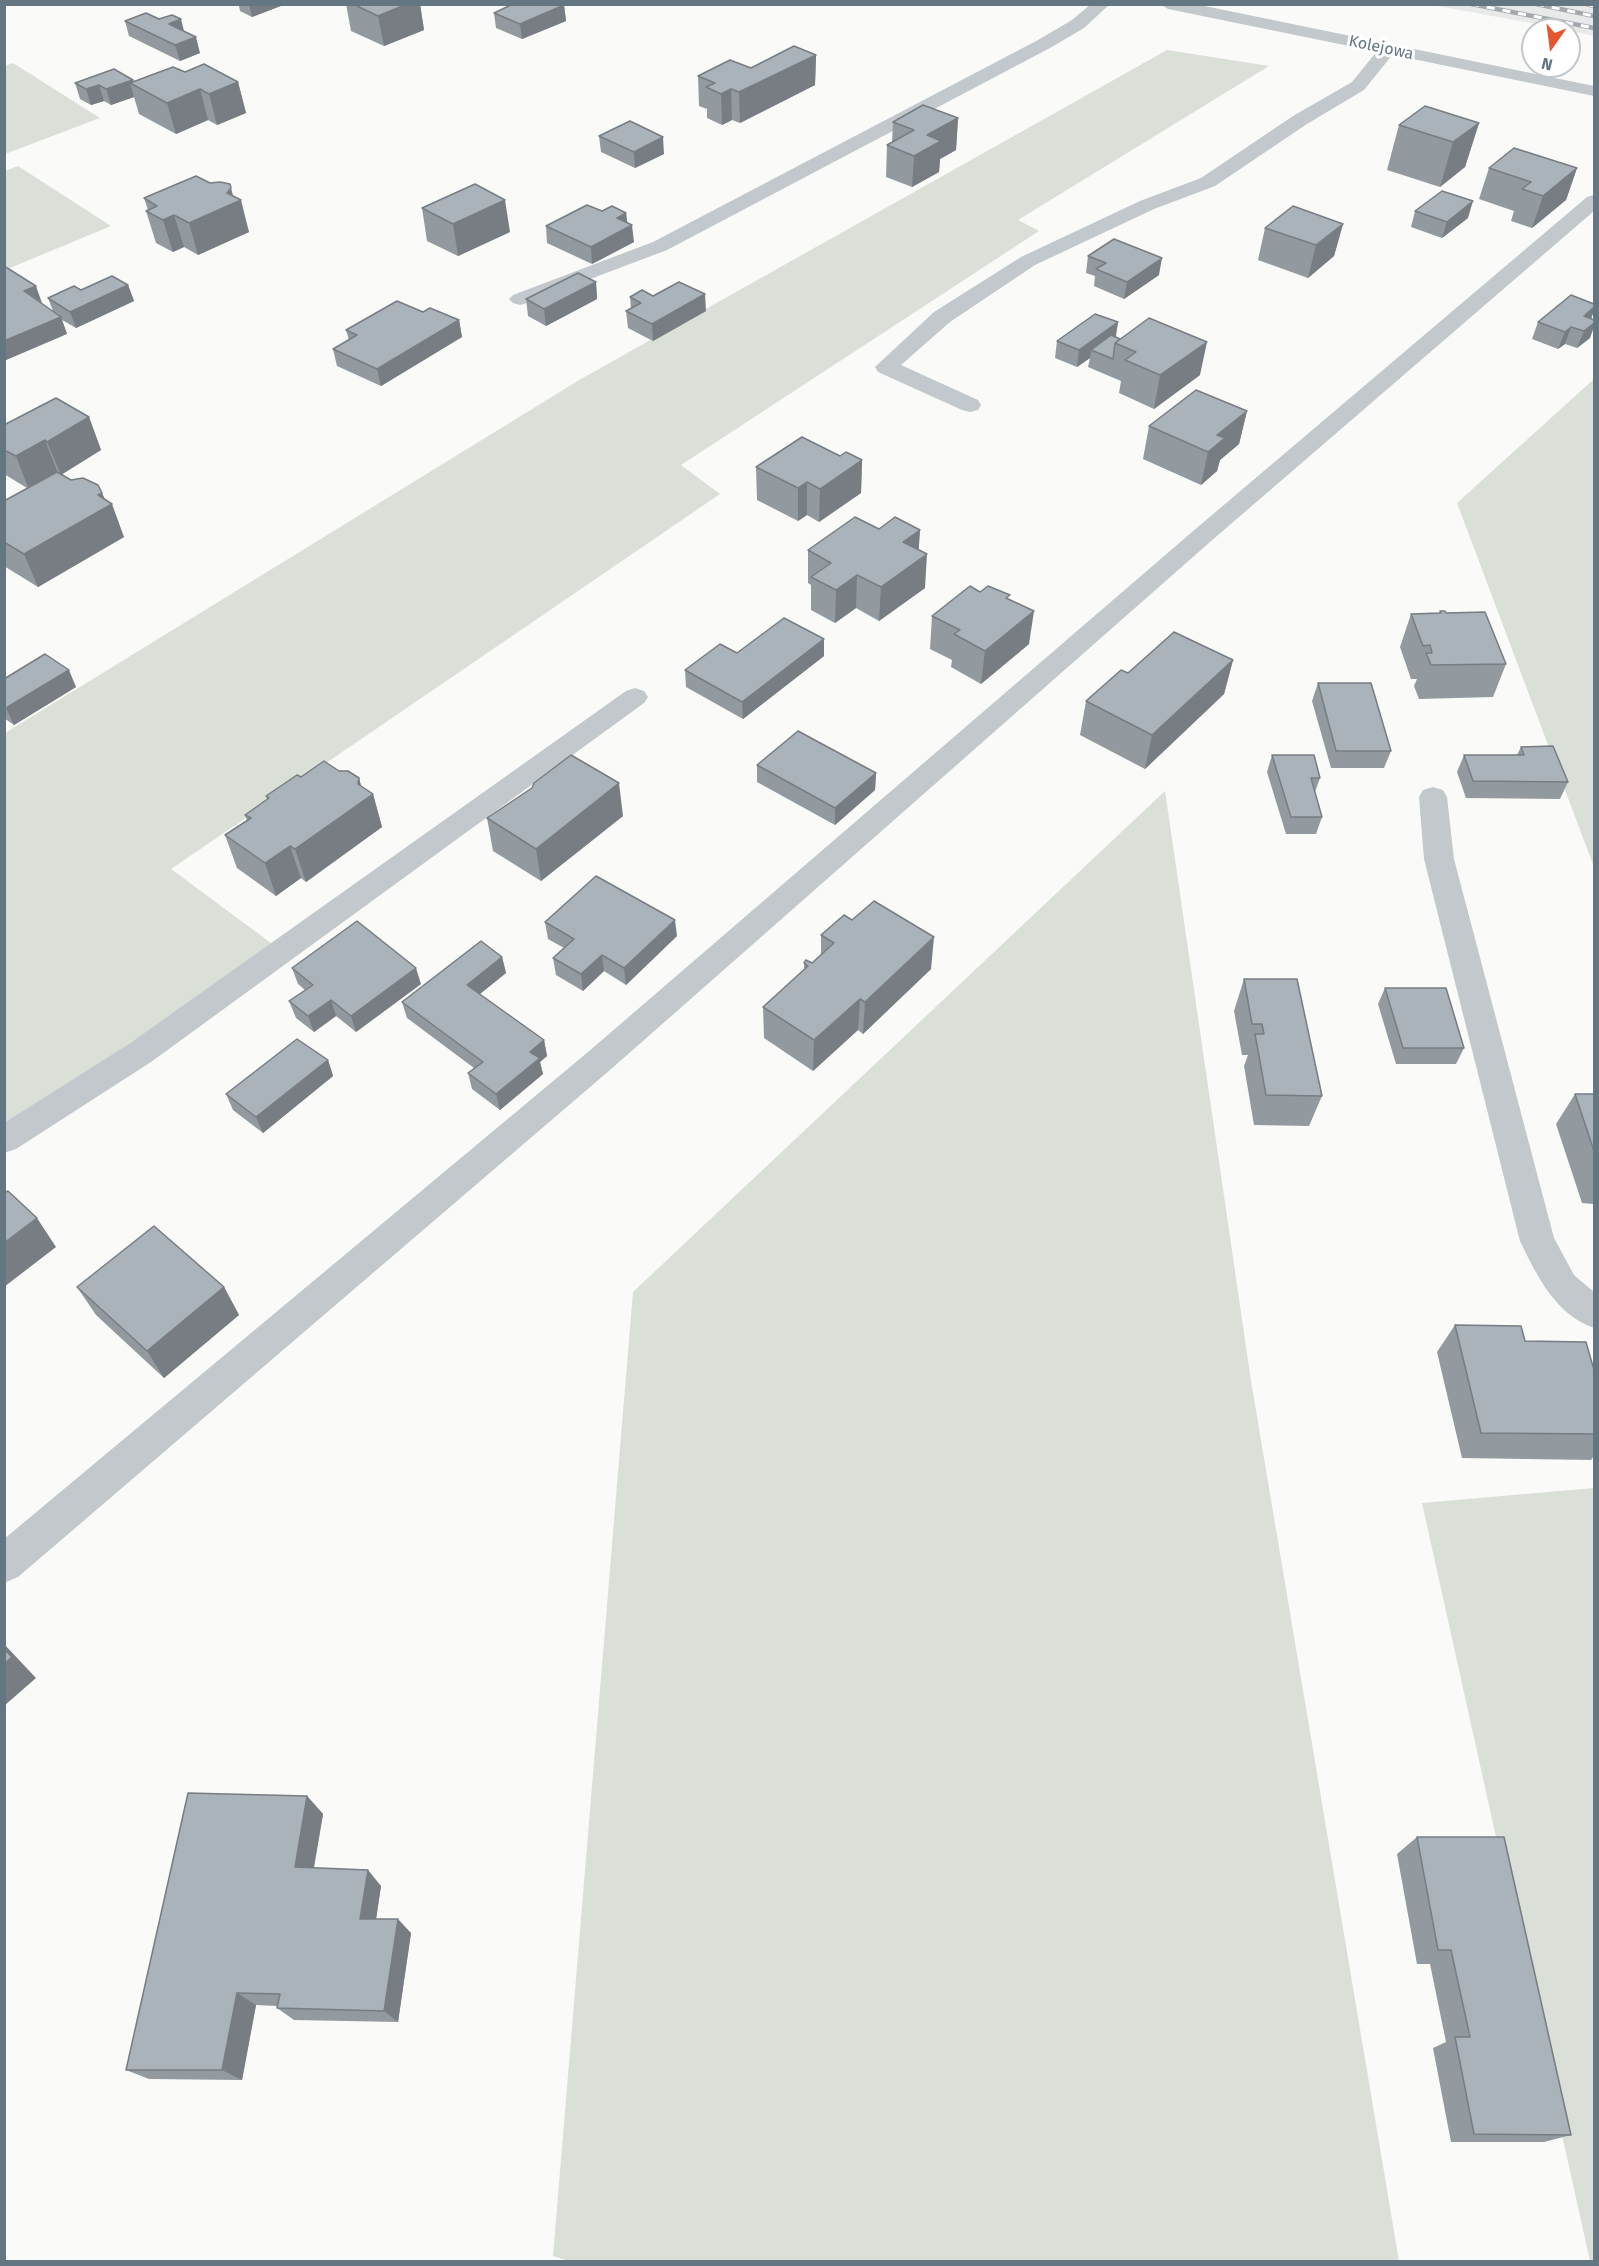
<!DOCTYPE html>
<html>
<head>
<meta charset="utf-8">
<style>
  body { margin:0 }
  #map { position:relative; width:1599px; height:2266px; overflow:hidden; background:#fafaf8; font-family:"Fira Sans",sans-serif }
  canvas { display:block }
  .frame { position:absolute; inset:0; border:6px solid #657683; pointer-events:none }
  .north { position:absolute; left:1521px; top:18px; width:60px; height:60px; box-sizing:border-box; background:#fff; border:2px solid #c1c8cd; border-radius:50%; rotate:194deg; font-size:16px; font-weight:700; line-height:24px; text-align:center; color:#657683 }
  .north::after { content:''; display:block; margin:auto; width:21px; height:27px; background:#e4572e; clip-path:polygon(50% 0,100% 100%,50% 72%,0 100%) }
</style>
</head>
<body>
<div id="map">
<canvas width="1599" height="2266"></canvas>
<div class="frame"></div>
<div class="north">N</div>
</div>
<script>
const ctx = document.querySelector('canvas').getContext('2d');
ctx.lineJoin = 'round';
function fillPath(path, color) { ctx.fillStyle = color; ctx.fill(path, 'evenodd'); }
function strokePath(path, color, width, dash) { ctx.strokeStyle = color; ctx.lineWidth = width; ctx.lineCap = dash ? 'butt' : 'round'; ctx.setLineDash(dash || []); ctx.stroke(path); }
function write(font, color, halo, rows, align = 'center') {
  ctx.font = font + ' "Fira Sans",sans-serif'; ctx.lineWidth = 6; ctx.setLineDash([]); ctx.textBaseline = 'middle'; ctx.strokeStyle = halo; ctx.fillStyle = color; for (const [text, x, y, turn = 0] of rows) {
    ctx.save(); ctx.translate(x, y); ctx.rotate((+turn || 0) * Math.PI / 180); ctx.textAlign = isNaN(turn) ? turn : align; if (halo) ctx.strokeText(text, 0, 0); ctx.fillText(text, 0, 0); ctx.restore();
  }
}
fillPath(new Path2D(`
  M1432,5h162v31l-25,-6z`), '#e8e9e9');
fillPath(new Path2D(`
  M1167,50l102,16 -251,154 21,11 -358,234 39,29 -549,375 104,77 -270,182v-395l576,-354z
  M13,63l87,55 -95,36v-88z
  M18,166l93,60 -106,44v-99z
  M1594,379v488l-137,-364z
  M1165,791l86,590 148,880 -827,1 -19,-6 80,-964z
  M1594,1488v773h-4l-168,-758z`), '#dadfd7');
fillPath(new Path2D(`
  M1091,4h19l-26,24 -34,20 -383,202 -140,53 -7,2 -7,-2 -4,-4 4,-4 140,-53 385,-202 34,-20z
  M1388,44l6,1 3,4 -33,41 -57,34 -92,62 -61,23 -119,56 -85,57 -49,43 77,35 3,5 -3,5 -8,2 -8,-2 -84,-38 -3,-5 59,-55 87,-55 119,-56 61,-23 92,-62 59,-34 30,-37z
  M1594,195v16l-384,331 -600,528 -592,507 -14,6v-44l584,-487 604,-520 395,-335z
  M635,688l9,3 4,6 -4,6 -493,359 -135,87 -12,4v-30l125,-79 497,-353z`), '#c3c8cc');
fillPath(new Path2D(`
  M1160,4h35l399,82v10l-426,-87z
  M1433,787l10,3 4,7 7,62 100,379 20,37 20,17v36c-39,-14 -57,-52 -74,-87l-96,-382 -5,-62 4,-7z`), '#c3c8cc');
const rail = new Path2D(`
  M1471,4l123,24
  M1536,4l58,12
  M1586,4l8,2`);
strokePath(rail, '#a2aab0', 4.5);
strokePath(rail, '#fff', 3, [8]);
fillPath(new Path2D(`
  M235,4h51l-34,13 -12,-6 -1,-5z
  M346,4h74l4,26 -40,16 -33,-15z
  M564,5l2,16 -44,18 -26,-11 -2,-15z
  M125,21l59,10 16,22 -20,8 -51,-25z
  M816,55l-1,30 -75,38 -8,-3 -10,5 -15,-7v-9l-8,-3 -1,-30 53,-8z
  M185,72l53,10 8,31 -29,12 -9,-5 -32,14 -37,-20 -5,-17 -23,8 -7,-4 -13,4 -11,-6 -5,-16 58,-1z
  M958,118l-2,32 -16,9 -1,13 -27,15 -26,-10 1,-32 5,-2 1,-21z
  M1479,123l-14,44 -25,20 -53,-17 12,-45z
  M599,136l65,18 -29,14 -34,-16z
  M1489,168h88l-11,32 -34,28 -21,-7 3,-10 -35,-12z
  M234,196l15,36 -51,23 -14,-8 -11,5 -17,-9 -10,-32 2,-1 -4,-12z
  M422,208l88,24 -52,24 -31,-15z
  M602,211l24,2 1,10 7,19 -42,22 -45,-21 -1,-17z
  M1415,211l53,7 -26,20 -31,-11z
  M1343,224l-9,32 -26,22 -50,-18 7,-32z
  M1088,256l71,19 -35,24 -30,-13 1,-10 -9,-3z
  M596,282l1,17 -51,27 -18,-10 -2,-17z
  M128,285l6,16 -58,27 -14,-8 5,14 -14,-23 -5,-13 33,-8z
  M653,296l53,15 -53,30 -25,-13 -2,-17 5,-2 -1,-12z
  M423,312l36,8 3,17 -81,49 -44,-20 -4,-17 16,-9 -3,-10z
  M1592,319l-2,19 -13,10 -12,-4 -7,5 -26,-10 6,-17z
  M1118,322l-2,15 84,38 -46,34 -35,-16 2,-12 -33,-14 2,-9 -13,9 -22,-9 2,-17z
  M1247,411l-8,33 -19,16 -3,11 -16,14 -58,-26 6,-33z
  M89,417l12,33 -39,24 9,6 31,13 22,44 -86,50 -34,-21v-65l23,-13 -23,-14v-49z
  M840,456l22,4 -1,33 -42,29 -12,-7 -9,6 -41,-21 -1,-33z
  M879,529l41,1 -2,20 7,38 -46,33 -23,-13 -21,15 -24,-13v-25l-3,-2v-33z
  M980,592l29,7 20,45 -48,40 -30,-17 1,-7 -22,-11 2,-33z
  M1440,611l6,2 60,51 -13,33 -74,2 -5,-13 3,-7h-6l-11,-32 11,-33 28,-1z
  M824,656l-81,63 -57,-32 -1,-17z
  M1233,660l-9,34 -79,75 -65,-34 6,-34z
  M4,679l72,8 -62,38 -10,-7z
  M1318,683l73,68 -7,17h-53l-19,-67z
  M1521,747l47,35 -8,17 -94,-1 -9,-26 7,-17h53z
  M1272,755l48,23 -5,14 7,25 -6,17h-30l-19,-62z
  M757,765l119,8 -1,17 -40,35 -78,-43z
  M339,771l20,7 2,9 12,7 9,33 -76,55 -5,-4 -25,18 -39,-28 -12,-33 22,-14 -2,-6 22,-16 -1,-3z
  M532,788l91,28 -82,65 -48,-30 -6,-33z
  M545,922l132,14 -51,49 -22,-14 -21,20 -27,-16 -3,-17 11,-10 -16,-9z
  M821,935l110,34 -68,65 -5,-4 -45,41 -49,-33 -1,-31 41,-36v-8h8l9,-8z
  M502,957l4,16 -26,21 64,46 3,16 -7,6 3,12 -43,36 -28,-21 -4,-16 6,-5 -67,-50 -5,-16z
  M292,968l129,16 -65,48 -20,-16 -22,16 -18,-14 -7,-17 16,-11 -7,-6z
  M1244,979l78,117 -13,30 -55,-1 -10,-59 4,-11h-6l-8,-44z
  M1385,988l79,60 -8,16h-60l-18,-60z
  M328,1060l5,16 -70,57 -30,-23 -7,-16z
  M1575,1094h19v110l-12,-1 -26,-79z
  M77,1287h147l15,28 -75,63 -68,-63z
  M1455,1325l70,16 69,29v86l-3,4 -129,-2 -25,-106z
  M307,1796l16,18 -9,54 67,18 -5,33 35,14 -13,89 -104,-2 -17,-12v-2l-21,-1 -14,75 -93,-1 -23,-9z
  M1417,1837l154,298 -27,7h-93l-18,-94 13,-6 -16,-78h-13l-20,-110z`), '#929a9f');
fillPath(new Path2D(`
  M249,4h37l-34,13z
  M407,4h13l4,26 -40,16 -6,-30z
  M564,5l2,16 -44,18 -2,-15z
  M181,19l4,16 -16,-11z
  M196,37l4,16 -20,8 -5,-16z
  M816,55l-1,30 -75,38 -1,-31z
  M133,80l1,6 -4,-3 4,14 -23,8 -5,-16z
  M238,82l8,31 -29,12 -8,-31z
  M99,85l5,16 -13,4 -5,-16z
  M200,89l8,31 -32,14 -9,-31z
  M731,89l1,31 -10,5 -1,-31z
  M958,118l-2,32 -16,9 -1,13 -27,15 2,-31 13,-21z
  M1479,123l-14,44 -25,20 13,-45z
  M663,137l1,17 -29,14 -1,-16z
  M1577,168l-11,32 -34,28 11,-32z
  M231,188l4,15 6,-3 8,32 -51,23 -9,-32z
  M505,200l5,32 -52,24 -5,-32z
  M1473,201l-5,17 -26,20 5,-16z
  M626,213l2,15 4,-3 2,17 -42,22 -1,-17 26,-29z
  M174,215l10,32 -11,5 -10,-32z
  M1343,224l-9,32 -26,22 8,-33z
  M1162,258l-3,17 -35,24 3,-17z
  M596,282l1,17 -51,27 -2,-17z
  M128,285l6,16 -58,27 -6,-16z
  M36,286l6,17 -18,-12z
  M705,294l1,17 -53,30 -1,-17z
  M1594,307v4l-4,11 -6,-6z
  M61,317l6,17 -63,27v-20z
  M459,320l3,17 -81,49 -4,-17z
  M1118,322l-3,17 -24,11 -1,8 -13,9 2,-17z
  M1594,323v4l-4,11 -13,10 7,-17z
  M1571,327l-6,17 -7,5 7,-17z
  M1207,342l-7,33 -46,34 6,-34z
  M1247,411l-8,33 -19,16 -3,11 -16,14 7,-33 9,-17z
  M89,417l12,33 -40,25 -14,-33z
  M45,440l13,33 -29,17 -13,-34z
  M862,460l-1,33 -42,29 1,-33z
  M807,482v33l-9,6v-33z
  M102,493l5,13 5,-2 12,33 -86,50 -14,-33 74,-59z
  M920,530l-2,31 9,-7 -2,34 -46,33 2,-34 22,-45z
  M857,575l-1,33 -21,15 1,-33z
  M1034,611l-5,33 -48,40 4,-33z
  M824,639v17l-81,63 -1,-17z
  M1233,660l-9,34 -79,75 7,-34z
  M69,670l7,17 -62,38 -8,-17z
  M876,773l-1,17 -40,35v-17z
  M359,778l6,22 8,-6 9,33 -76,55 -11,-33 63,-65z
  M619,783l4,33 -82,65 -5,-32z
  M290,846l11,32 -25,18 -11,-33z
  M675,920l2,16 -51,49 -2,-17z
  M934,937l-3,32 -68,65 2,-32z
  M602,955l2,16 -21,20 -2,-17z
  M502,957l4,16 -35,28 -4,-16z
  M416,968l5,16 -65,48 -5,-16z
  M860,999l-2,31 -45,41 1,-31z
  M331,1000l5,16 -22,16 -6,-16z
  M544,1040l3,16 -7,6 3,12 -43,36 -4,-16 34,-42z
  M328,1060l5,16 -70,57 -7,-16z
  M37,1218l19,29 -52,40v-44z
  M224,1287l15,28 -75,63 -17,-27z
  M4,1644l32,34 -32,28z
  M307,1796l16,18 -12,69 -16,-16z
  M368,1870l13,16 -7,47 -14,-14z
  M398,1919l13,14 -13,89 -14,-11z
  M237,1993l19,12 -14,75 -20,-10z`), '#777d82');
const building = new Path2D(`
  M353,4h54l-29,12z
  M513,4h49l2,1 -44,19 -26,-11z
  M146,13l13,6 13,-4 9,4 -12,5 27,13 -21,8 -50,-24z
  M794,46l22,9 -77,37 -8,-3 -10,5 -15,-7 9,-4 -17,-7 32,-16 21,8z
  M204,64l34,18 -29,12 -9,-5 -33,14 -37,-20 43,-16 12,5z
  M114,69l19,11 -27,9 -7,-4 -13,4 -11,-6z
  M923,105l35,13 -31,17 14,6 -27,15 -27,-11 27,-15 -21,-8z
  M1425,106l54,17 -26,19 -54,-17z
  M630,121l33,16 -29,15 -35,-16z
  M1514,148l63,20 -34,28 -21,-7 9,-7 -42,-14z
  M196,176l14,7 10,-1 10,2 1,4 -4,5 14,7 -52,23 -15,-8 -11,5 -17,-9 11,-5 -13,-8z
  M475,184l30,16 -52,24 -31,-16z
  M1442,191l31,10 -26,21 -32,-11z
  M587,205l15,6 10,-5 14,7 -9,5 15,7 -41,22 -45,-21z
  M1293,206l50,18 -27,21 -51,-17z
  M1114,239l48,19 -35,24 -31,-13 10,-6 -18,-7z
  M4,266l32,20 -12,5 37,26 -57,24z
  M578,273l18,9 -52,27 -18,-10z
  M112,276l16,9 -58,27 -22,-14 26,-12 7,4z
  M679,282l26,12 -53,30 -26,-13 15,-8 -11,-6 12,-7 11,6z
  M1571,295l23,9v3l-10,9 10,4v3l-10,8 -13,-4 -6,5 -27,-10z
  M397,301l26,11 7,-4 29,12 -82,49 -44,-20 24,-14 -11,-5z
  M1095,314l23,8 -39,28 -22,-9z
  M1149,318l58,24 -47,33 -35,-15 11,-8 -21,-9z
  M1111,335l9,4 -5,4 -2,16 -22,-9z
  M1196,390l51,21 -30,24 8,3 -17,14 -59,-26z
  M56,398l33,19 -42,25 -2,-2 -29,16 -12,-6v-25z
  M802,437l38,19 6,-4 16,8 -42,29 -13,-7 -9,6 -42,-21z
  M57,472l14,8 12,-2 15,7 4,8 -4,2 14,9 -88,50 -20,-12v-41z
  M855,517l24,12 16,-12 25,13 -17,12 24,12 -46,33 -24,-12 -21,15 -25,-13 20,-14 -23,-13z
  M970,586l10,6 8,-6 22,9 -4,3 28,13 -49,40 -31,-17 6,-4 -28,-14z
  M1440,611h5l1,2 39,-1 21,52 -75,1 -5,-12h6l-2,-8 -7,1 -12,-32 30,-1z
  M784,618l40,21 -82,63 -57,-32 35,-26 17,9z
  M1174,632l59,28 -81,75 -66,-34 35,-31 7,3z
  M45,654l24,16 -63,38 -2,-1v-28z
  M1318,683h53l20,68h-55z
  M798,731l78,42 -41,35 -78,-43z
  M1553,746l15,36 -95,-1 -9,-26h60l-3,-8z
  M571,755l48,28 -83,66 -49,-31 45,-30 2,-5z
  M1272,755h42l6,23h-9l11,39h-31z
  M324,761l15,10h9l11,7 -1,6 15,10 -78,55 -5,-3 -25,17 -40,-28 26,-17 -6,-3 24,-17 -3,-2 31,-21 4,2z
  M596,876l79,44 -51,48 -22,-13 -21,19 -28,-16 21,-19 -29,-17z
  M874,901l60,36 -69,65 -5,-3 -46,41 -51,-33 45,-41 -4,-3 2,-3 6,3 22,-20 -13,-8 23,-20 8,5z
  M357,921l59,47 -65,48 -20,-16 -23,16 -19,-15 24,-16 -21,-17z
  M481,941l21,16 -35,28 77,55 -14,12 10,6 -44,36 -28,-21 15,-11 -81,-60z
  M1244,979h53l25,117 -56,-1 -11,-61h9l-2,-10h-10z
  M1385,988h61l18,60h-61z
  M297,1039l31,21 -72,57 -30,-23z
  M1575,1094h19v57z
  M8,1191l29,27 -33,25v-50z
  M154,1226l70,61 -77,64 -70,-64z
  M1455,1325l66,1 4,15 61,1 8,28v64l-113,-1z
  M4,1649l8,8 -8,7z
  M188,1793l119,3 -12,71 73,3 -8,49h38l-14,92 -107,-3 3,-14 -43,-1 -15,77h-96z
  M1417,1837h87l67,298 -97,-1 -19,-97h15l-19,-87h-13z`);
fillPath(building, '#aab3b9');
strokePath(building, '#777d82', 1.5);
write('16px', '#657683', '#fff', [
  ["Kolejowa",1381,48,12]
]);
</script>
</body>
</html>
